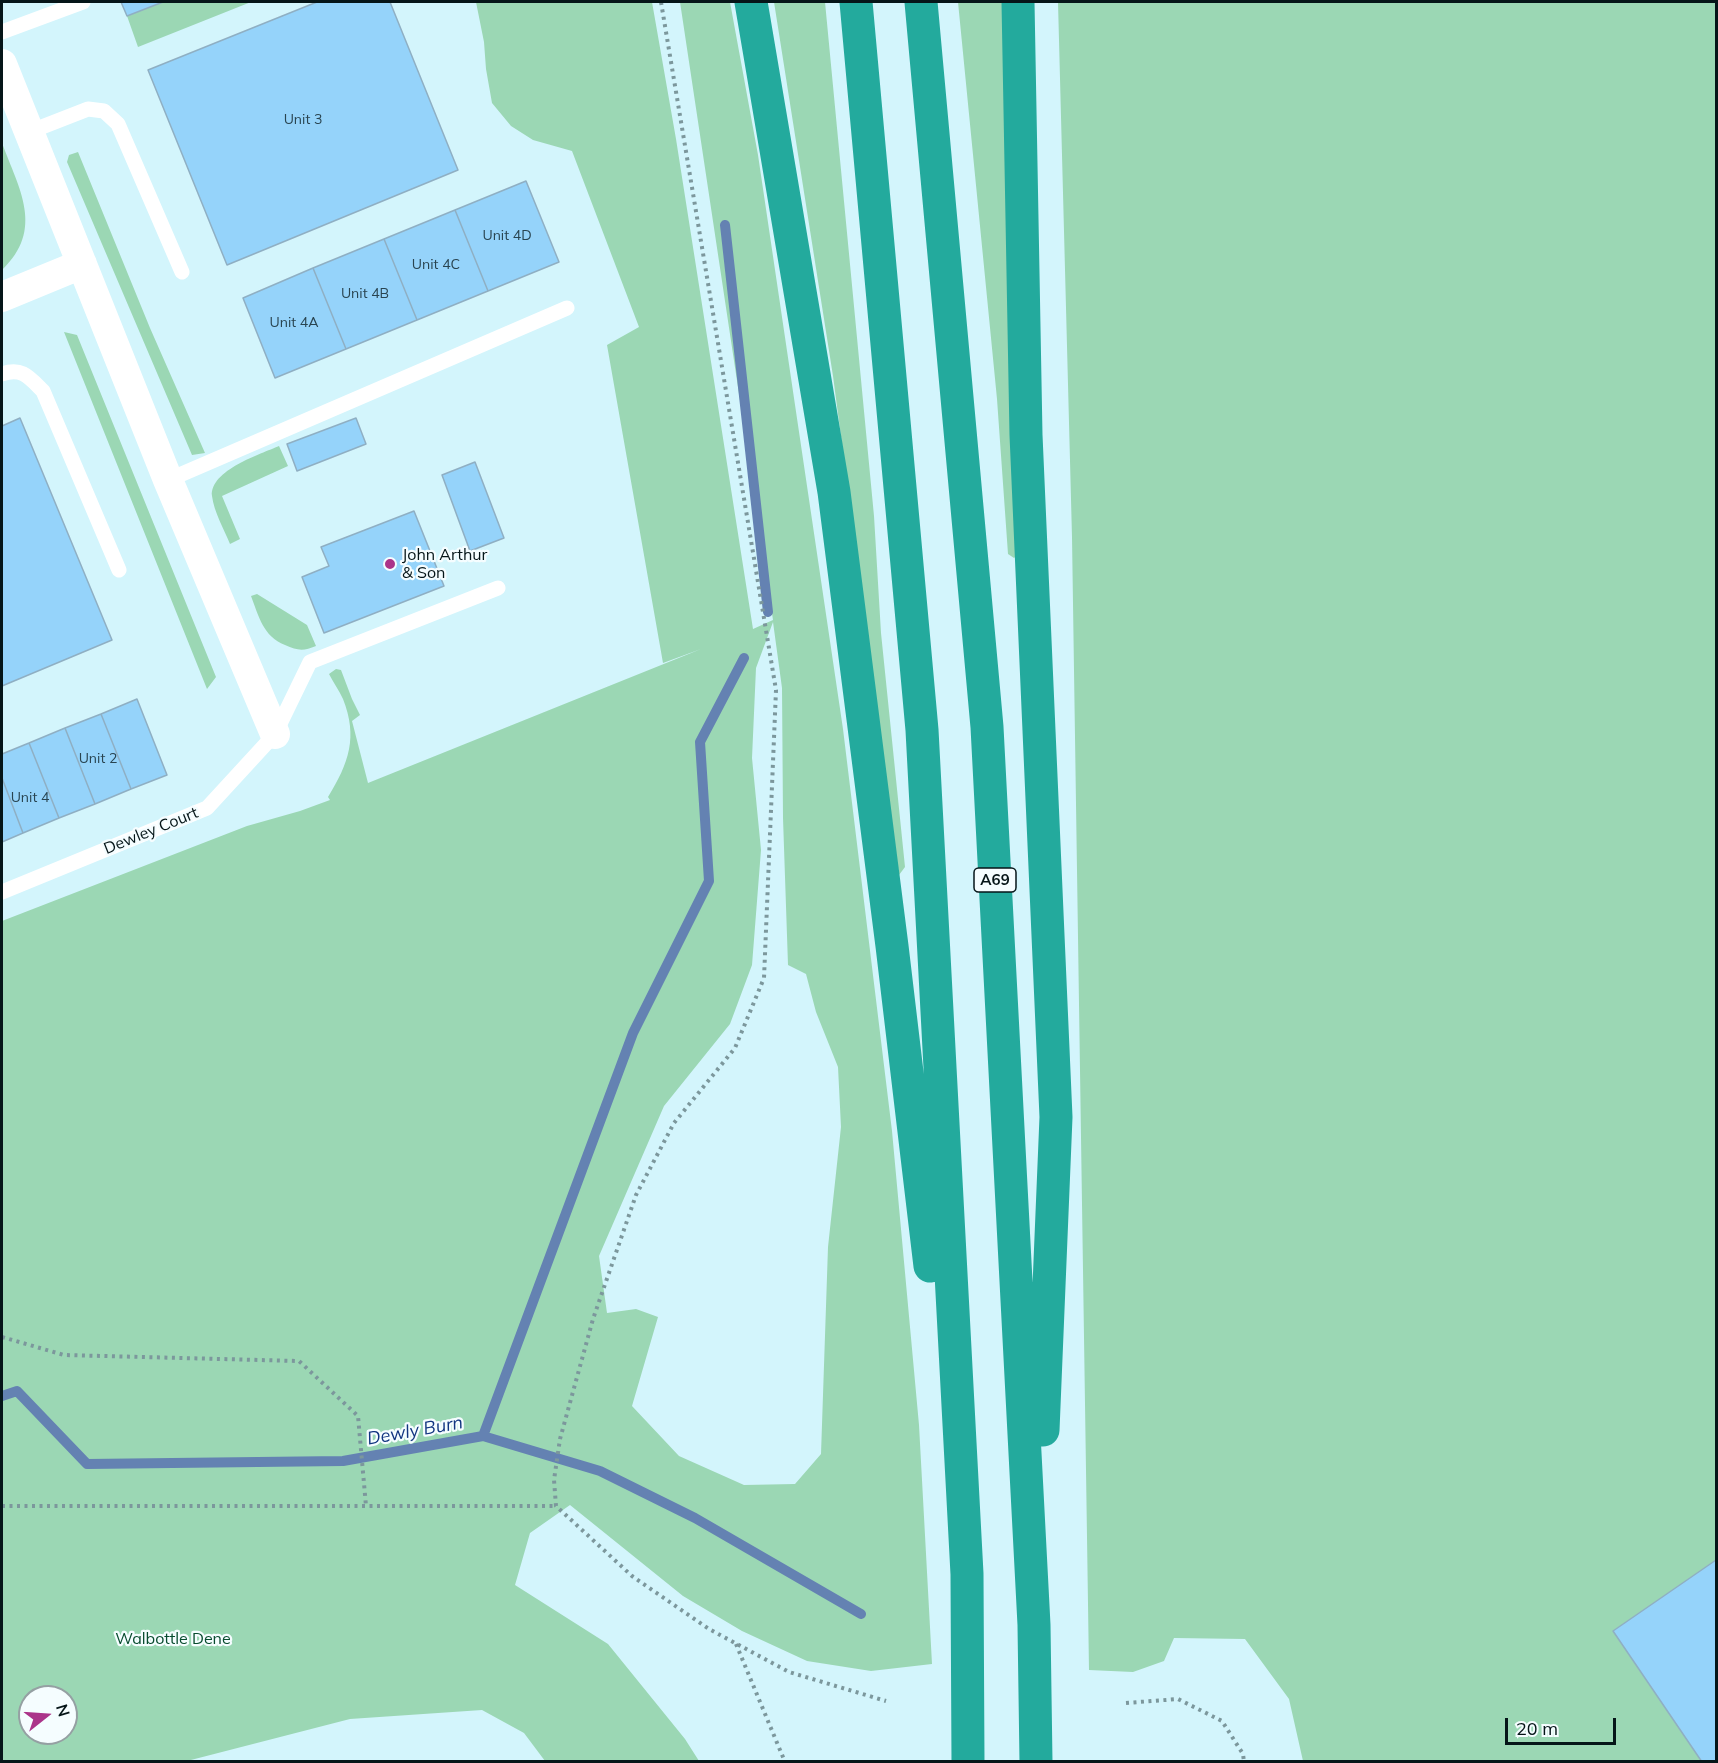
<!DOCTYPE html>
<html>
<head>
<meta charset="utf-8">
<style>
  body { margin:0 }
  #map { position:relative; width:1718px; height:1763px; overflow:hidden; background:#d3f5fc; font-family:Mulish,sans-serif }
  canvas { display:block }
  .frame { position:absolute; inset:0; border:3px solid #051518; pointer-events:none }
  .north { position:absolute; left:18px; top:1685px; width:60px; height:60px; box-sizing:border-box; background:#f5fdff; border:2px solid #95a0a3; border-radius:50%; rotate:73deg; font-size:16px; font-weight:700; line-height:24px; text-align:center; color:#051518 }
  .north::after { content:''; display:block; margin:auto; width:21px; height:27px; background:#ab348a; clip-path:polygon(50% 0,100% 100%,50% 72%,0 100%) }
  .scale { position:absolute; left:1505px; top:1718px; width:111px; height:27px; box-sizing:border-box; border:3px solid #051518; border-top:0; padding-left:8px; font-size:18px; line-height:21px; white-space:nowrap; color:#051518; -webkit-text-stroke:4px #f5fdff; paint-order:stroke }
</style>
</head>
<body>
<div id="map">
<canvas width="1718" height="1763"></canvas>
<div class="frame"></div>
<div class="north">N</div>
<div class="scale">20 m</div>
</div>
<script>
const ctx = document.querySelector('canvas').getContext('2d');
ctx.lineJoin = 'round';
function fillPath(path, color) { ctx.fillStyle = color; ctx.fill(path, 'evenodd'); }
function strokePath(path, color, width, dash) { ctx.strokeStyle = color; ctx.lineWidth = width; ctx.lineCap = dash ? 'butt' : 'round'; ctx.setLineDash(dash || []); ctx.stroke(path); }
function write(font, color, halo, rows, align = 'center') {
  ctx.font = font + ' Mulish,sans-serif'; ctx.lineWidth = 4.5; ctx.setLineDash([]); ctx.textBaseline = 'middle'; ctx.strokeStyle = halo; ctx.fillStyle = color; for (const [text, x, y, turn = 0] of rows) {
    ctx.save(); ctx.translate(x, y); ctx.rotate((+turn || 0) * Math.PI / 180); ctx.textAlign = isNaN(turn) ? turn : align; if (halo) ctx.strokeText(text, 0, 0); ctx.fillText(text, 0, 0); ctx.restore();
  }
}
fillPath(new Path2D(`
  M163,2h88l-113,45 -11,-31z
  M476,2h176l24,137 77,490 20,-9 -93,-618h50l28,153 85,574 49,402 27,294 13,239 -61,7 -64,-10 -65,-30 -59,-35 -113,-91 -40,28 -15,52 93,59 77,95 14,22h-154l-21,-28 -42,-23 -132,9 -163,42h-185v-840l245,-95 53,-15 30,-11 -2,-3c21,-34 30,-60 15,-98 -4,-9 -10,-17 -14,-25l7,-5 5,1 11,29 8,16 -8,6 16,62 333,-134 -38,14 -56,-318 32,-18 -67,-176 -39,-11 -22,-14 -19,-23 -6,-34 -2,-27zM773,622l9,66 1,130 5,147 18,9 10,38 22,55 3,60 -13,120 -7,207 -26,30 -51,1 -65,-29 -47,-50 26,-89 -22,-8 -29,4 -8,-57 65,-150 66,-82 22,-59 9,-115 -9,-92 4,-90zM30,1697h36v36h-36z
  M774,2h51l49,514 7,117 24,234 -6,8 -66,-499z
  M958,2h53l13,547 -10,9 -6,-4 -11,-155z
  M1058,2h658v1759h-413l-14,-62 -44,-60 -71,-1 -10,23 -31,11 -44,-2 -17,-1133z
  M2,143c17,46 43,86 0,127z
  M78,152l72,176 55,125 -13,2 -125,-293 2,-7z
  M64,332l13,3 139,342 -9,12z
  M279,446l9,20 -66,30 18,43 -10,5c-6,-15 -16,-32 -18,-48 -2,-26 49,-42 67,-50z
  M257,594l50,31 9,21c-12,5 -18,5 -31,-1 -22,-9 -26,-28 -34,-49z`), '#9bd7b4');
strokePath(new Path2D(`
  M725,225l43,387
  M2,1396l15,-5 70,73 256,-3 140,-25 117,35 95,47 166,96
  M483,1436l150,-403 76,-152 -9,-139 44,-84`), '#6482b2', 10);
const building = new Path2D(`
  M121,2h42l-36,14z
  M317,2h73l68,168 -231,95 -79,-195z
  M526,181l33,81 -71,29 -33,-81z
  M455,210l33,81 -71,29 -33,-81z
  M384,239l33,81 -71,29 -33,-81z
  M313,268l33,81 -71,29 -32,-80z
  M20,418l92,222 -110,46v-260z
  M356,418l10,26 -69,27 -10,-27z
  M475,462l29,76 -34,13 -28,-76z
  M414,511l30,75 -120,47 -22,-56 27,-11 -8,-19z
  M137,699l30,76 -36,14 -30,-75z
  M101,714l30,75 -36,15 -30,-76z
  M65,728l30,76 -36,14 -30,-75z
  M29,743l30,75 -36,15 -21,-55v-24z
  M2,778l21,55 -21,9z
  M1716,1560v202h-14l-89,-131z`);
fillPath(building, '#95d3fa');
strokePath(building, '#8fafc3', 1.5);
strokePath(new Path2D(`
  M661,2l115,688 -12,288 -29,70 -61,75 -38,72 -43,124 -33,120 -6,41 2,26 76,70 77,53 80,43 97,29
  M2,1337l62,18 235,6 59,55 8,90
  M2,1506h554
  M736,1644l49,118
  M1126,1703l52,-4 44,22 21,33 1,8`), '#7c979c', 4, [3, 4.5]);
strokePath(new Path2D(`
  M2,32l81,-30
  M29,132l59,-23 16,2 14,13 64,148
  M2,374c20,-7 27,3 41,17l76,179
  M168,480l399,-172
  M2,892l205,-84 68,-74 35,-72 188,-74`), '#fff', 15);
strokePath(new Path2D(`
  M2,64l166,416 107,254
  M2,297l80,-33`), '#fff', 30);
strokePath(new Path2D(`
  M751,2l83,490 58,454 38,320
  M856,2l66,728 45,844 1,188
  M921,2l66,725 47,898 2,137
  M1018,2l8,433 30,682 -13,313`), '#23aa9d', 33);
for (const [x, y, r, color] of [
  [390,564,6,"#ab348a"]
]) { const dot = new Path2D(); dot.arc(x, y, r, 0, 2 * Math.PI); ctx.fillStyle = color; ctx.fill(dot); strokePath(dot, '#f5fdff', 2); }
write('14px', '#294450', null, [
  ["Unit 3",303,120],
  ["Unit 4D",507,236],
  ["Unit 4C",436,265],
  ["Unit 4B",365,294],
  ["Unit 4A",294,323],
  ["Unit 2",98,759],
  ["Unit 4",30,798]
]);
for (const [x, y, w] of [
  [995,880,42]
]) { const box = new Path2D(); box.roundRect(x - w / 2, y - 12, w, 24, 4.5); ctx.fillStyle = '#f5fdff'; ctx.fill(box); strokePath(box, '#051518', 1.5); }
write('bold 15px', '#051518', null, [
  ["A69",995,880]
]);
write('16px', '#051518', '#f5fdff', [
  ["John Arthur",402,555],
  ["& Son",402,573]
], 'left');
write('16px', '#051518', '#f5fdff', [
  ["Dewley Court",151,831,-22]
]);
write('16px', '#074b2e', '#f5fdff', [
  ["Walbottle Dene",173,1639]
]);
write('italic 18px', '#113580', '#f5fdff', [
  ["Dewly Burn",415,1431,-10]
]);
</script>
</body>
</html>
